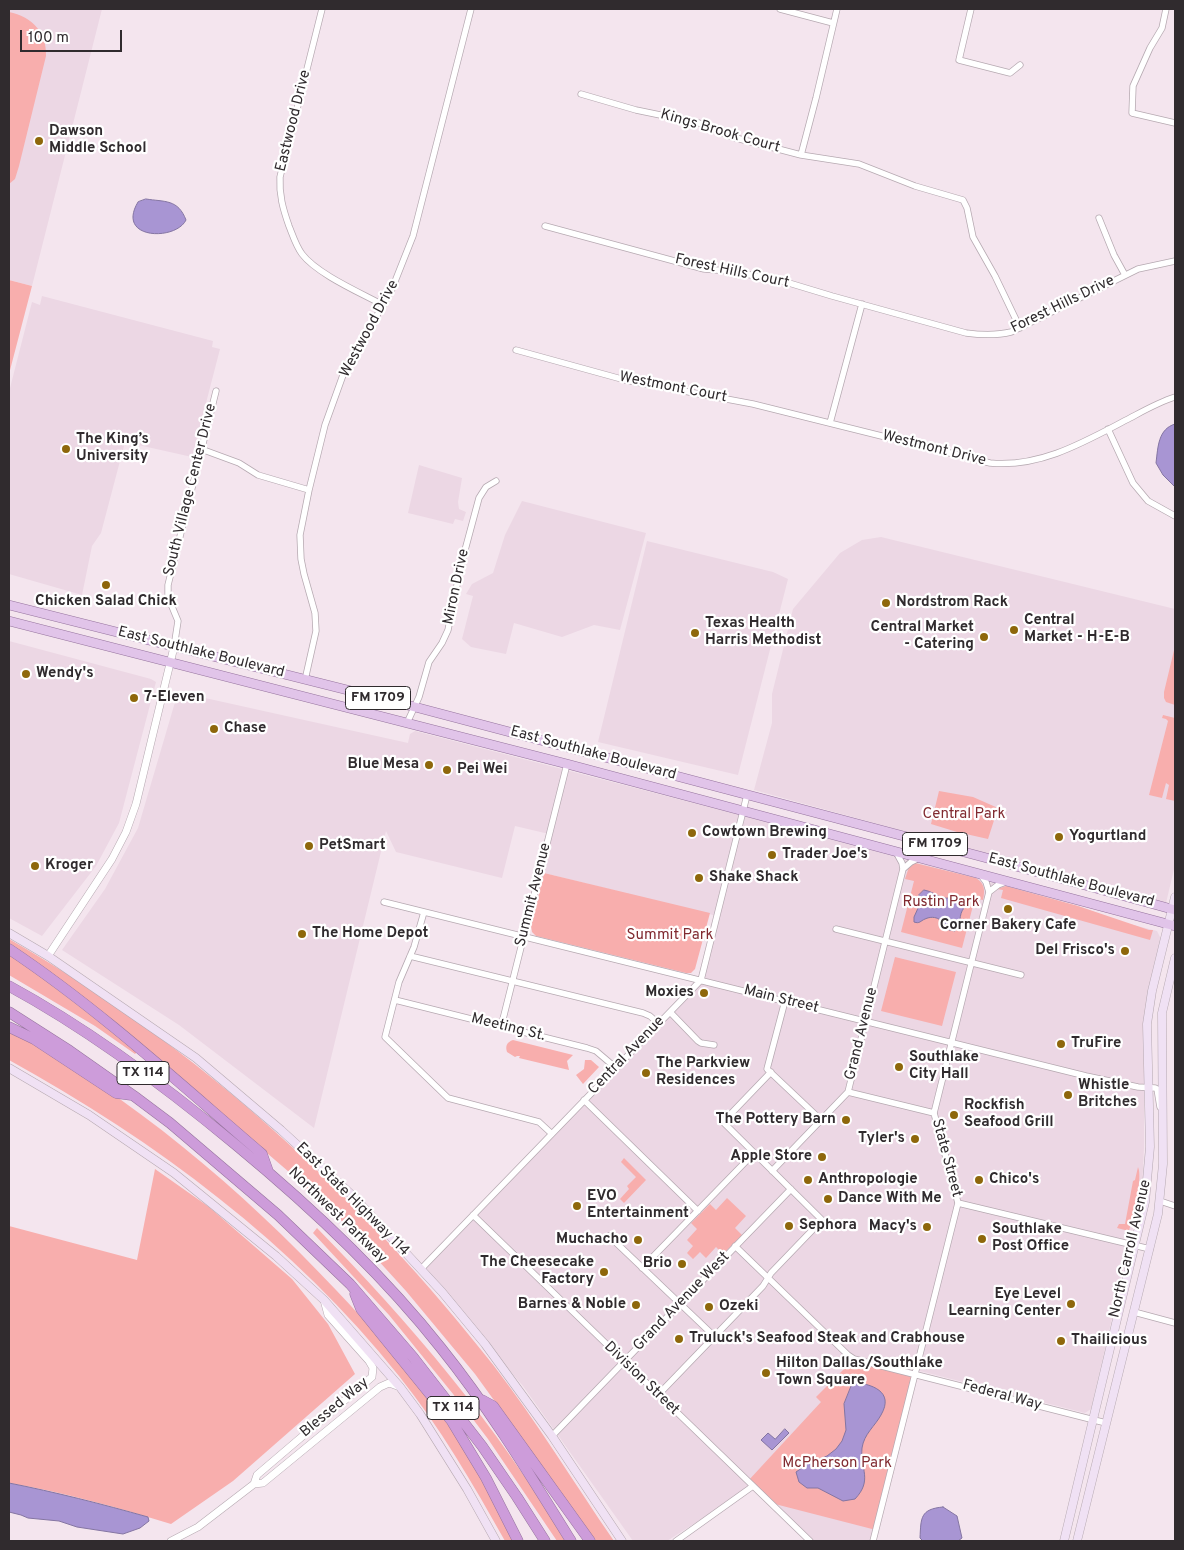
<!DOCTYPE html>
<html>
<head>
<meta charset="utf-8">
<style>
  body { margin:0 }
  #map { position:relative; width:1184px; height:1550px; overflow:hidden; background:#f4e5ee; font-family:Overpass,sans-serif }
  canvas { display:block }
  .frame { position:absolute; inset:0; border:10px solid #302b2e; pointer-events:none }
  .scale { position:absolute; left:20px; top:30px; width:102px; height:22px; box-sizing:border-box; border:2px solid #302b2e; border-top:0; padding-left:6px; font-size:15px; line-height:18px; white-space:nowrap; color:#302b2e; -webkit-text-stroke:4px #fff; paint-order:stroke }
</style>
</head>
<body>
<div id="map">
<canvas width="1184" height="1550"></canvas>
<div class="frame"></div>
<div class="scale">100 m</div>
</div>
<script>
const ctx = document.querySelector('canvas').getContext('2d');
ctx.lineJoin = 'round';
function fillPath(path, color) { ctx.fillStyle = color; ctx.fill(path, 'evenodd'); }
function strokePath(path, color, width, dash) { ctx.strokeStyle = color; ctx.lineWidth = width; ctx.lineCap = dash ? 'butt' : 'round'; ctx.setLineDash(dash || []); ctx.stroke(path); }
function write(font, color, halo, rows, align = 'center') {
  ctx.font = font + ' Overpass,sans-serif'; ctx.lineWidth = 4.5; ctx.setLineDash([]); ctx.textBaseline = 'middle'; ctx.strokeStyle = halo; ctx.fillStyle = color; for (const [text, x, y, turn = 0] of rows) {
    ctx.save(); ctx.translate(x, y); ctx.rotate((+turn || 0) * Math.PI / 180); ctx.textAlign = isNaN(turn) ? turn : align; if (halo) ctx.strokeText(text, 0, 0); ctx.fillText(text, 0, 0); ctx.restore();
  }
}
fillPath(new Path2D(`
  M9,9h93l-70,277 -23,-6z
  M42,296l171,45 -1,6 8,2 -28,108 -67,-15 -24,91 -9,13 -10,49 -73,-21v-182l23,-90 8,3z
  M419,465l43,13 -4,24 1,7 7,3 -3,9 -8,-2 -2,5 -45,-11z
  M522,501l124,32 -26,97 -26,-5 -32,12 -48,-14 -8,31 -35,-7 -9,-8 11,-43 -7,-2 6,-10 21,-11 12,-38z
  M881,537l294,72v256l-9,38 -412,-113 18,-67v-29l21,-85 47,-56 22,-13z
  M647,541l126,31 15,7 -50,196 -140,-33z
  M9,641l142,38 5,3 -37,141 -23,43 -54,70 -33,-18z
  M178,692l230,51 2,-9 5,-3 344,89 319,86 44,16 35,9 4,8 -17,80v128l-2,42 -51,220 -6,4 -169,-43 -43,171h-63l-57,-55 -86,55h-34l-110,-155 -102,-117 280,-289 16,-64 -177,-44 9,-38 -34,-8 -13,52 -106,-26 -10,-21 -72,297 -135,-103 -117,-75 43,-61 33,-61z`), '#ecd7e4');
fillPath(new Path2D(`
  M9,12c23,5 38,20 37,44l-27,110 -4,13 -6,5z
  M9,280l23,6 -23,88z
  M1175,646v59l-9,-3 -2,-4v-6z
  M1163,715l12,3v83l-9,-2 3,-14 -3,-2 -4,15 -13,-3 19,-74 -2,-2 -4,-1z
  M939,791l34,6 25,11 -10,31 -31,-7 -26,-8z
  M915,863l61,15c9,6 9,12 7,22l-8,-2 -13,50 -61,-16 13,-51 -9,-2 4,-12z
  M544,873l166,40 -15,56 -4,4h-5l-150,-37 -4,-4 -1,-6z
  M1006,886l72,20 71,24h4l-3,10 -149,-42 2,-8 -6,-1z
  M9,939c189,108 351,256 485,427 43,56 80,117 120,175h-18l-121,-167 -69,-83 -61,-67 -56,-52 -170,-146 -42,-34 -68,-48z
  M9,952l127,98v3l-1,1 -40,-28 -86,-51z
  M895,957l61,15 -14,54 -61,-15z
  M9,1031c122,64 232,158 327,259 36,38 71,78 102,121 30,40 54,86 76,130h-9c-32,-57 -65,-114 -106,-165 -105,-132 -243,-235 -390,-316z
  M513,1040l60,15 -6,6 2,9 -50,-12 1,-2h-3l-2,1 -8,-5c-2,-6 0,-10 6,-12z
  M585,1060h6l8,7 -16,17 -7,-9 8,-6z
  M624,1158l22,22 -22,23 -4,-4 9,-10 -2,-3 9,-9 -15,-15z
  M1138,1167c5,11 -5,50 -9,64l-12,-3 2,-4h6l8,-43 2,-1z
  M155,1169l54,38 83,72 36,45 27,50 -122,107 -62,43c-53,-16 -107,-32 -162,-41v-257l128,34z
  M727,1198l19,18 -11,12 7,7 -19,19 -7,-7 -10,11 -6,-6 -7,7 -6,-6 6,-7 -6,-6 10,-11 -6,-6 19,-19 6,6z
  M317,1228c93,95 181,198 248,313h-8l-69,-102 -22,-29 -77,-95 -76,-82z
  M854,1359l61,15 -39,156 -105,-27 -23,-22 73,-79 -5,-5z`), '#f8aead');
const water = new Path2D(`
  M146,199c19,3 32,0 40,21 -10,21 -71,20 -48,-18z
  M1175,424v63l-12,-12 -7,-12c2,-16 2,-34 19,-39z
  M924,890c8,1 12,6 20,8 8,1 12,-4 19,2l1,8c-6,7 -2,16 -9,23l-6,-1c-5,-9 -13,-16 -24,-11 -5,2 -5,5 -11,3v-5l5,-11v-11z
  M853,1382c18,2 42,9 28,33 -6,11 -17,19 -19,33 -2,21 11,32 -7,51l-12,2 -25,-13h-11l-8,-6 -3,-10 13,-9 18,-7 9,-7 6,-8 4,-11 -2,-26z
  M785,1429l4,4 -17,17 -11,-10 7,-7 7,6z
  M9,1483c46,9 93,21 139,34l1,4 -9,7 -17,6 -46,-7 -18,-6 -31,-3 -7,-3 -12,-3z
  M943,1507l14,9 5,22 -4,3h-35l-3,-3c1,-20 0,-29 23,-31z`);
fillPath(water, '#a895d3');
strokePath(water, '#8475a2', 1);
const minor = new Path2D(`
  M322,9l-42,168c-1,18 3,32 9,49 4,10 7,20 13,28 15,20 59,39 81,51
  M780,9l53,14
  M971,9l-12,51 51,13 10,-8
  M1166,9l-4,19 -12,20 -17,38 -1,27 43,10
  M581,94l55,16 63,13 33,14 27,7 42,11 58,9 56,22 48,14 4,8 6,29 22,39 25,52
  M801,155l15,-57 21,-89
  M1099,218l15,37 11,20
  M545,226l159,43 24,2 51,9 53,16 134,37c15,2 29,3 45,-1l127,-63 37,-8
  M516,350l109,30 128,24 237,59c51,5 96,-22 140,-45 15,-8 29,-16 45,-21
  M830,423l32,-119
  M1108,429l25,54 15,18 27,15
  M201,449l38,14 19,12 51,15
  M174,647l4,-26 -10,-24v-12l48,-194
  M305,680l11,-49 -1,-18 -11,-39 -3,-15 -1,-24 9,-45 16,-65 18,-50 49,-86 21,-53 58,-227
  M407,723l12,-26 10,-35 13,-19 6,-13 13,-65 18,-67 7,-11 10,-6
  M903,869l8,-7 8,-4
  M989,892l9,-7 8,-3
  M384,902l702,174 52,11 17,1 2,1 3,18
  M424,912l-10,35 -15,35 -14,55 63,61 91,24 13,12
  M836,929l185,46
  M410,956l233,57 7,3 9,8
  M395,1000l192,48 9,3 20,17
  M785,1001l-18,68 54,51
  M670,1012l28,29 3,2 13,2
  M501,1027l66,-263
  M848,1092l86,21
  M584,1100l114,111
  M772,1171l76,-79 55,-223 -1,-6 -6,-11
  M1160,1201l15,5
  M958,1203l192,46
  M473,1215l337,326
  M609,1236l105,100
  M735,1246l113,109 6,4 252,64
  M642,1268l112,-115
  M421,1269l280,-289 46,-185
  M1134,1312l41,11
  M658,1395l105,-109 8,-13 51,-53 -99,-98 48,-50
  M552,1436l239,-247
  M676,1541l77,-55
  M873,1541l85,-338 -24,-90 55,-221 -3,-10 -6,-8`);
const tertiary = new Path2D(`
  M48,956l64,-97 14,-27 10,-28 38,-157
  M254,1484l3,-9 115,-98 1,-9 -4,-7 -41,-46 -4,-15
  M171,1541l27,-14 56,-43 9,-1 117,-96 9,-4 11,4`);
const secondary = new Path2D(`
  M9,933l39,23 148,102 85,72 72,66 89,96 43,52 67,92 70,105
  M9,1068l80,47 85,58 102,83 48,44 76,87 20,27 47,75 29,52
  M1064,1541l81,-339 5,-55 -3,-123 5,-33 23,-94
  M1077,1541l81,-327 5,-50 -1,-151 13,-55`);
const primary = new Path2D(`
  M9,605l406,102 568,150 192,53
  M9,621l558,143 608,162`);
const motorway = new Path2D(`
  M9,949c90,60 170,134 253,205l6,17
  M9,986c81,44 156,100 227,159 74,61 145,127 205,203 49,61 89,127 130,193
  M9,1012l61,39 64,45 36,27 108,92 72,69 63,73 69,89 35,51 28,44
  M9,1027l25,12 82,54 15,2
  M355,1294l6,15 90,111 35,58 32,63
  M482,1400l11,6 97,135`);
strokePath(minor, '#b6a9b1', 7);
strokePath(tertiary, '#b6a9b1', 8);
strokePath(secondary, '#b6a9b1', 9);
strokePath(primary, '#96749e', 10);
strokePath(motorway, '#96749e', 11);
strokePath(minor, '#fff', 5.5);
strokePath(tertiary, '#fff', 7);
strokePath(secondary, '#f0e1f4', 8);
strokePath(primary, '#e1c4e9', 9);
strokePath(motorway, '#cd9cda', 10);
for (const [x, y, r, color] of [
  [39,141,5,"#8e670b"],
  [66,449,5,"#8e670b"],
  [106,585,5,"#8e670b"],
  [886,603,5,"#8e670b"],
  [1014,630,5,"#8e670b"],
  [695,633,5,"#8e670b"],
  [984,637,5,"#8e670b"],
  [26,674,5,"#8e670b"],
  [134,698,5,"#8e670b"],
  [214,729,5,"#8e670b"],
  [429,765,5,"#8e670b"],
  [447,770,5,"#8e670b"],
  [692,833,5,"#8e670b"],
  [1059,837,5,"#8e670b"],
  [309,846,5,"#8e670b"],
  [772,855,5,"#8e670b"],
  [35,866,5,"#8e670b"],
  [699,878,5,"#8e670b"],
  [1008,909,5,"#8e670b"],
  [302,934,5,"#8e670b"],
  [1125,951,5,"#8e670b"],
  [704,993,5,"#8e670b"],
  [1061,1044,5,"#8e670b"],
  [899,1067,5,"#8e670b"],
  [646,1073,5,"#8e670b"],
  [1068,1095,5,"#8e670b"],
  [954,1115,5,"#8e670b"],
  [846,1120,5,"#8e670b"],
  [915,1139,5,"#8e670b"],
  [822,1157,5,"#8e670b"],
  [808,1180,5,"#8e670b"],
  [979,1180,5,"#8e670b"],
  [828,1199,5,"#8e670b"],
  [577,1206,5,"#8e670b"],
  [789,1226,5,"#8e670b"],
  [927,1227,5,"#8e670b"],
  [982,1239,5,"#8e670b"],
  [638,1240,5,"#8e670b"],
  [682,1264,5,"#8e670b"],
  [604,1272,5,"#8e670b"],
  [1071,1304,5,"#8e670b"],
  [636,1305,5,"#8e670b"],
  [709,1307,5,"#8e670b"],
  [679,1339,5,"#8e670b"],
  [1061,1341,5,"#8e670b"],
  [766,1373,5,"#8e670b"]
]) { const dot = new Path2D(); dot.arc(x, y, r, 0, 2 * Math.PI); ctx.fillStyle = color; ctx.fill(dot); strokePath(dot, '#fff', 2); }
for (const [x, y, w] of [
  [378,698,65],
  [935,844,65],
  [143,1073,52],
  [453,1408,52]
]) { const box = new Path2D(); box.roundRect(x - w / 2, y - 11.5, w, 23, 4); ctx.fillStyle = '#fff'; ctx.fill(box); strokePath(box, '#302b2e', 1); }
write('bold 14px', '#302b2e', null, [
  ["FM 1709",378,698],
  ["FM 1709",935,844],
  ["TX 114",143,1073],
  ["TX 114",453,1408]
]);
write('15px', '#302b2e', '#fff', [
  ["Eastwood Drive",294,121,-76],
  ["Kings Brook Court",720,132,16],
  ["Forest Hills Court",732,272,12],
  ["Forest Hills Drive",1063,305,-26],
  ["Westwood Drive",370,329,-62],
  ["Westmont Court",673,388,11],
  ["Westmont Drive",934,449,14],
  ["South Village Center Drive",191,490,-76],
  ["Miron Drive",457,587,-78],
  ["East Southlake Boulevard",201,653,14],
  ["East Southlake Boulevard",593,754,15],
  ["East Southlake Boulevard",1071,881,15],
  ["Summit Avenue",534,895,-76],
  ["Main Street",781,1000,14],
  ["Meeting St.",508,1028,14],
  ["Grand Avenue",862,1034,-76],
  ["Central Avenue",627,1056,-46],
  ["State Street",946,1158,75],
  ["East State Highway 114",352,1200,45],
  ["Northwest Parkway",337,1216,44],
  ["North Carroll Avenue",1131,1249,-77],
  ["Grand Avenue West",682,1302,-46],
  ["Division Street",641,1379,44],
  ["Federal Way",1002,1396,15],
  ["Blessed Way",335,1408,-40]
]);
write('bold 15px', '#302b2e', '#fff', [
  ["Dawson",49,132],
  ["Middle School",49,149],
  ["The King’s",76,440],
  ["University",76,457],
  ["Chicken Salad Chick",106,602,"center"],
  ["Nordstrom Rack",896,603],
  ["Central",1024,621],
  ["Market - H-E-B",1024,638],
  ["Texas Health",705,624],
  ["Harris Methodist",705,641],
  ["Central Market",974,628,"right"],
  ["- Catering",974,645,"right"],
  ["Wendy's",36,674],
  ["7-Eleven",144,698],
  ["Chase",224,729],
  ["Blue Mesa",419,765,"right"],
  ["Pei Wei",457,770],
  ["Cowtown Brewing",702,833],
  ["Yogurtland",1069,837],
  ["PetSmart",319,846],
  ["Trader Joe's",782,855],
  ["Kroger",45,866],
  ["Shake Shack",709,878],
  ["Corner Bakery Cafe",1008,926,"center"],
  ["The Home Depot",312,934],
  ["Del Frisco's",1115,951,"right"],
  ["Moxies",694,993,"right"],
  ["TruFire",1071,1044],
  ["Southlake",909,1058],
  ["City Hall",909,1075],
  ["The Parkview",656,1064],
  ["Residences",656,1081],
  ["Whistle",1078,1086],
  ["Britches",1078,1103],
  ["Rockfish",964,1106],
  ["Seafood Grill",964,1123],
  ["The Pottery Barn",836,1120,"right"],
  ["Tyler's",905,1139,"right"],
  ["Apple Store",812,1157,"right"],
  ["Anthropologie",818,1180],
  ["Chico's",989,1180],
  ["EVO",587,1197],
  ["Entertainment",587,1214],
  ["Dance With Me",838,1199],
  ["Sephora",799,1226],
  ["Macy's",917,1227,"right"],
  ["Southlake",992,1230],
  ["Post Office",992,1247],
  ["Muchacho",628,1240,"right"],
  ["The Cheesecake",594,1263,"right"],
  ["Factory",594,1280,"right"],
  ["Brio",672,1264,"right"],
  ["Eye Level",1061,1295,"right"],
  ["Learning Center",1061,1312,"right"],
  ["Barnes & Noble",626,1305,"right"],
  ["Ozeki",719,1307],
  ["Truluck's Seafood Steak and Crabhouse",689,1339],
  ["Thailicious",1071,1341],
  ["Hilton Dallas/Southlake",776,1364],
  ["Town Square",776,1381]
], 'left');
write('15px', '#812a30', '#fff', [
  ["Central Park",964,815],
  ["Rustin Park",941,903],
  ["Summit Park",670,936],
  ["McPherson Park",837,1464]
]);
</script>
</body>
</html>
